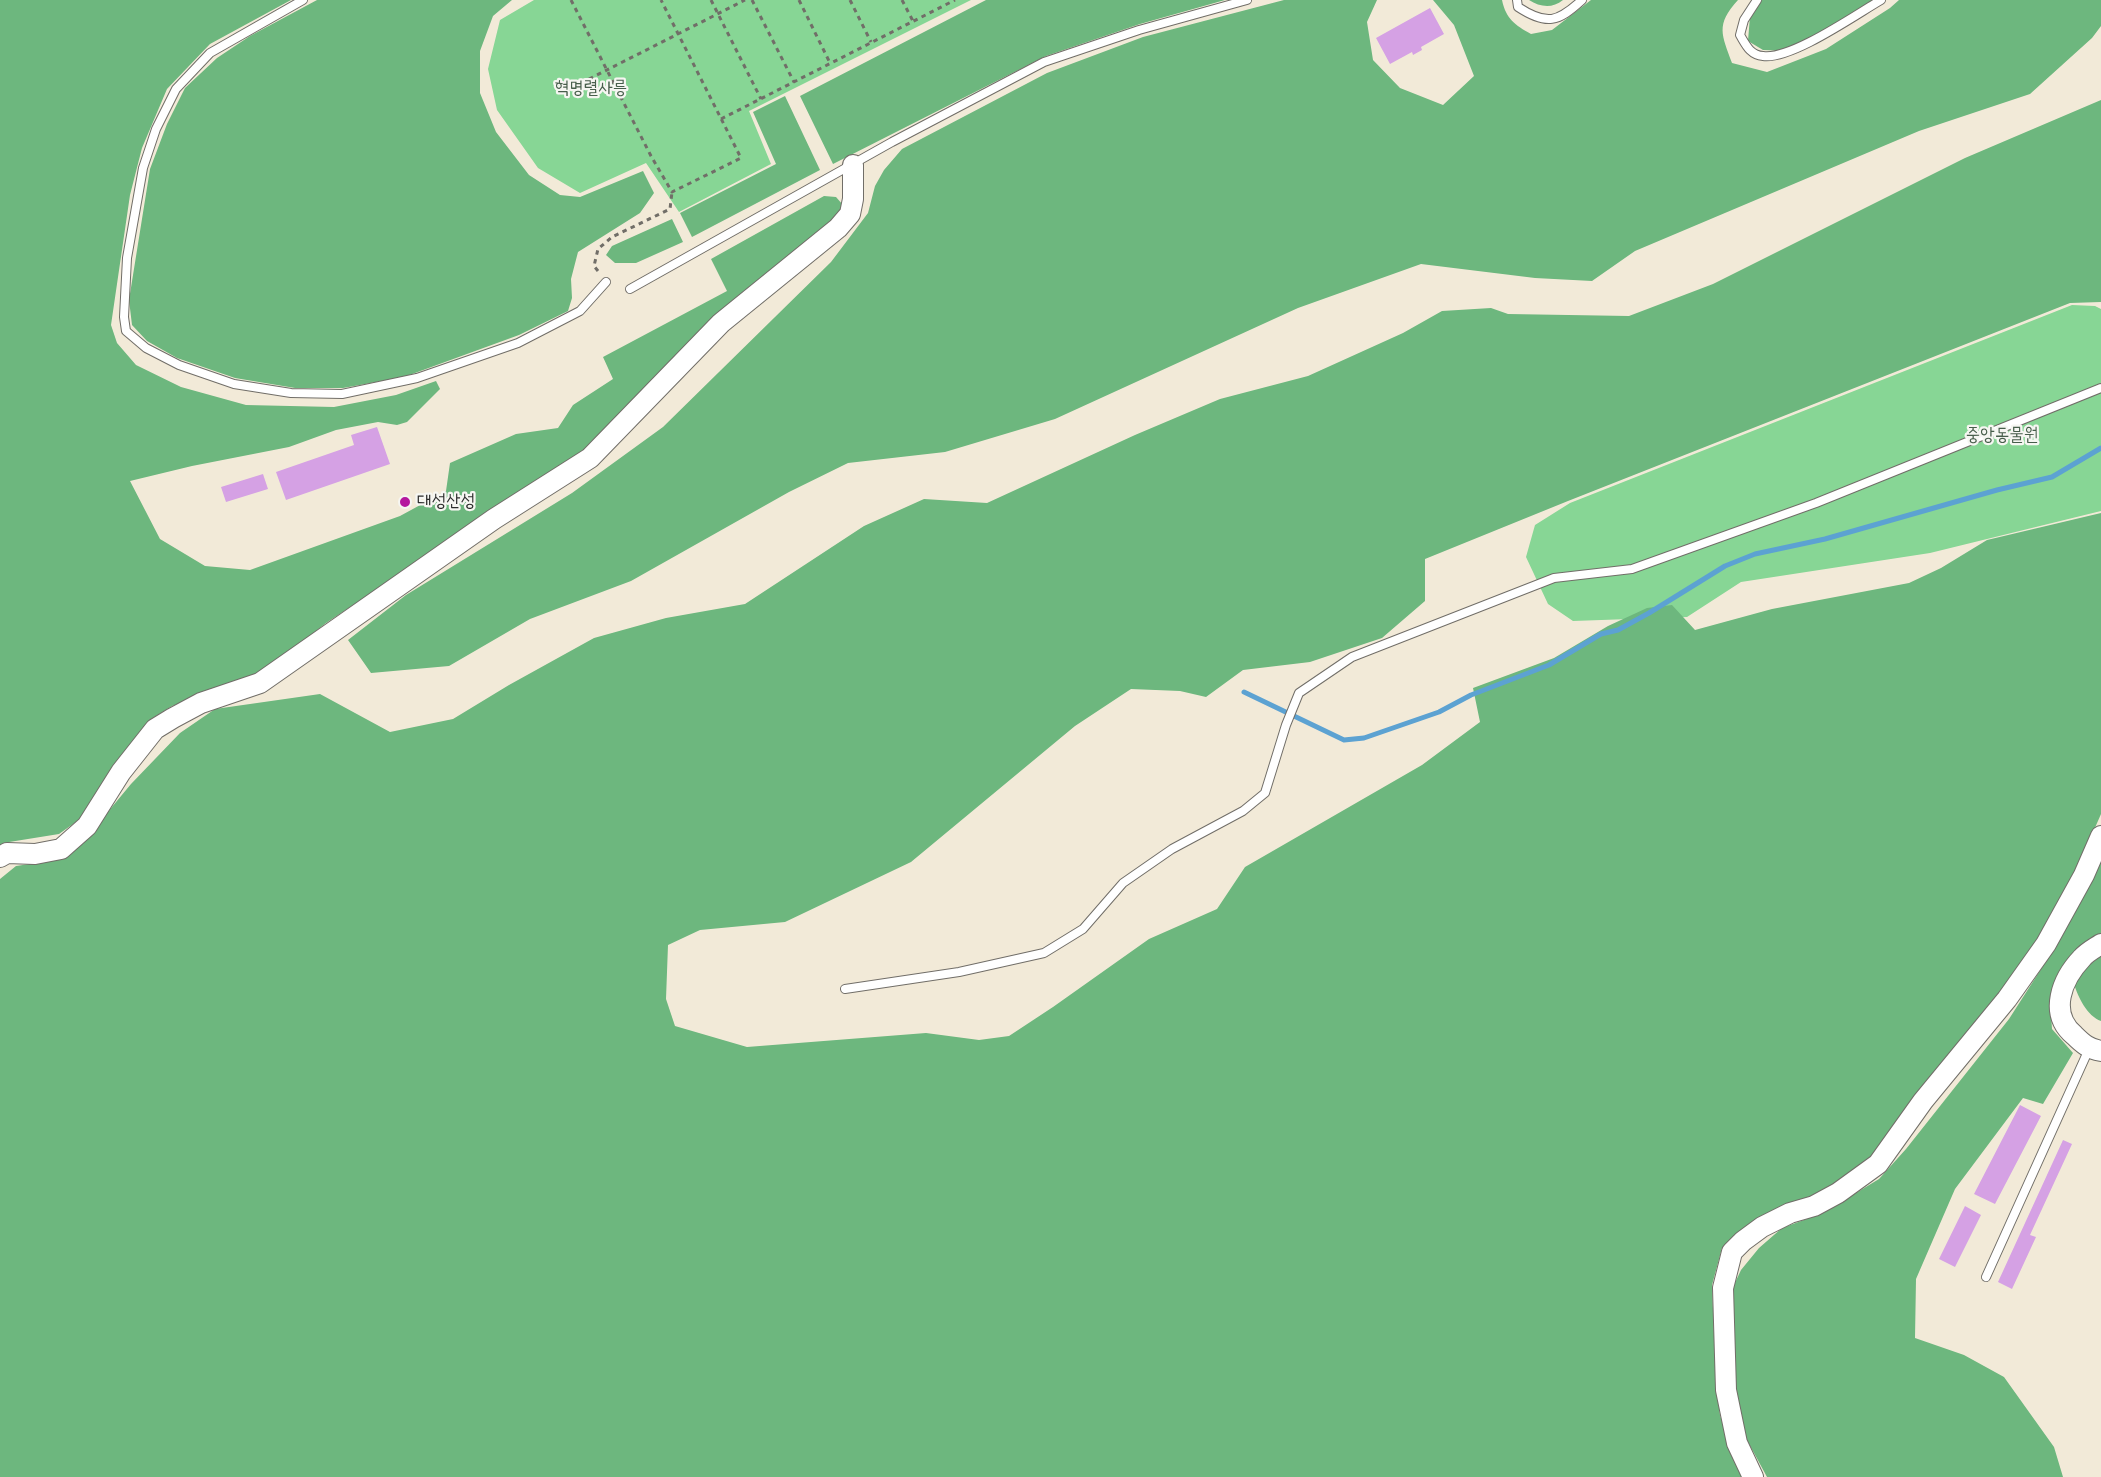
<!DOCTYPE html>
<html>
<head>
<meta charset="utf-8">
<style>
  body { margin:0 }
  canvas { display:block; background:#f2ead8 }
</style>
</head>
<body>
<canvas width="2101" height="1477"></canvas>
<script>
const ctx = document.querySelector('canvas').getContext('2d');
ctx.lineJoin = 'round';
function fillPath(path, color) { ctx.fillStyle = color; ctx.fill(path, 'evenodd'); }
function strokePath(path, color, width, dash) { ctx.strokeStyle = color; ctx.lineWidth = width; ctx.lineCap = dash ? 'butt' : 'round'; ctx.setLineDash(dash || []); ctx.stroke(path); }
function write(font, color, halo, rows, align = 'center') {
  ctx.font = font + ' Mynerve,"Poor Story",sans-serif'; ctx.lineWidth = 4.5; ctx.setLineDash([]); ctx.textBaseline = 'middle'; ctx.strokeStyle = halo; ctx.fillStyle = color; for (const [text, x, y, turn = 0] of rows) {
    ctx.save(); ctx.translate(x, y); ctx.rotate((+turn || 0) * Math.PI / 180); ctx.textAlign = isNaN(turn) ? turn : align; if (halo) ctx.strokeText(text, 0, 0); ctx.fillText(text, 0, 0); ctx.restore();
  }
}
fillPath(new Path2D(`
  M534,0h437l-222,111 22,53 -92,48 -33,-49 -66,30 -42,-25 -41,-58 -9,-41 12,-49z
  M2072,305l23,1 6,3v202l-171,42 -189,29 -54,35 -114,4 -25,-17 -22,-47 9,-32 35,-22z`), '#87d695');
fillPath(new Path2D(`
  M0,0h291l-81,44 -43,45 -25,59 -12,47 -19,130 6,18 19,22 45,22 65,18 88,2 62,-12 40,-14 4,8 -33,33 -10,3 -19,-3 -42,8 -47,17 -97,19 -62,15 30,58 45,27 45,4 150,-54 46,-25 4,-28 66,-29 42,-6 15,-23 40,-26 -10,-22 124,-66 -16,-32 113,-63 12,1 7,8 -6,14 -245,228 -266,176 -59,47 -95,36 -21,13 -27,35 -44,65 -21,15 -56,9 -3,3z
  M317,0h195l-19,16 -13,35v42l16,39 33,43 31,20 20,2 63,-26 11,22 -14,20 -62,39 -7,27 1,19 -4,13 -49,24 -115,42 -61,11h-48l-60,-10 -58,-20 -30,-17 -15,-16 -3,-25 21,-131 17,-45 18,-36 32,-30 33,-22z
  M986,0h239l-85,24 -94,32 -213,108 -33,-68z
  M1284,0h93l-10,22 6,38 27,28 43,17 31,-29 -20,-51 -21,-25h69c4,19 13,25 29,34l21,-4 39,-30h147c-23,25 -16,35 -6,63l35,9 59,-23 64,-41 9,-8h202v26l-9,12 -62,56 -111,37 -284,120 -43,30 -57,-3 -114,-14 -123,44 -243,111 -110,33 -97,11 -59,29 -158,89 -101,38 -81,47 -78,7 -23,-33 58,-45 166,-102 91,-66 168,-165 37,-49 7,-27 9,-16 18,-21 145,-76 96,-36z
  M1529,0h34c-11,9 -23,7 -34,0z
  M1761,0h112l-32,22 -52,29 -26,-1 -15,-9 2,-25z
  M785,96l35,74 -128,67 -12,-24 96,-49 -23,-52z
  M2101,100v202l-31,1 -502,198 -143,58v42l-43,37 -72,24 -67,8 -37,27 -26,-6 -49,-2 -56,37 -164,136 -126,60 -85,8 -32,15 -2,54 9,27 72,21 179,-14 53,7 30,-4 44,-29 96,-68 68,-30 28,-42 177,-102 58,-43 -7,-34 81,-30 54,-32 39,-18 25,-3 23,25 77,-21 137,-26 32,-15 46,-28 114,-27v301l-28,64 -34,62 -41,57 -132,168 -24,18 -44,21 -26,7 -32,21 -18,16 -10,37 4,101 4,29 9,31 15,31h-1744v-598l16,-13 48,-7 33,-34 34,-41 49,-51 35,-24 105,-15 70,38 63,-13 56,-34 85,-47 72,-20 79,-14 119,-78 60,-27 63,4 148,-68 85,-36 88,-23 95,-43 39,-22 49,-3 17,6 121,2 84,-32 252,-126z
  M672,219l11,23 -47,21h-21l-9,-8 6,-9z
  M2101,861v73l-36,31 -15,33 2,31 21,24 -30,51 -20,-6 -68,91 -39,90 -1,59 49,17 40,22 50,70 9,30h-296l-20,-37 -15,-50 1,-103 8,-17 18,-22 23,-20 41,-15 56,-34 27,-30 103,-130 52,-81z
  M2101,956v65c-14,-5 -23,-24 -27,-37l10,-15z`), '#6db77e');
strokePath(new Path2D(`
  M1244,692l100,48 20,-2 75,-26 32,-17 78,-30 52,-31 17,-4 31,-17 76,-47 30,-12 70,-15 172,-49 55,-13 49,-29`), '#5ca2d2', 5);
fillPath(new Path2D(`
  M1430,8l14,26 -23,13 1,3 -9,5 -1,-3 -22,12 -14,-26z
  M377,427l13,37 -104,36 -10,-28 78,-27 -3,-10z
  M263,474l5,15 -42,13 -5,-15z
  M2020,1105l21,11 -46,88 -21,-10z
  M2063,1140l9,4 -42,91 6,2 -24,52 -14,-7z
  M1965,1206l16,9 -26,52 -16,-8z`), '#d5a1e4');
const service = new Path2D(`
  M303,0l-93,53 -34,36 -20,40 -13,39 -16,90 -3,59 2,14 20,17 33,17 55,19 57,9 51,1 75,-16 101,-35 62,-32 26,-29
  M1517,0l1,7c29,19 40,15 64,-7
  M1757,0l-13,20 -4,15c6,10 10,20 23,21 28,4 92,-41 118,-56
  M630,289l262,-147 152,-80 95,-32 108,-30
  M845,989l114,-17 85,-19 39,-24 40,-46 49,-34 71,-38 22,-18 21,-68 13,-32 53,-36 202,-79 78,-9 184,-66 285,-115
  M1986,1277l103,-228`);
const tertiary = new Path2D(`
  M0,857l7,-4 28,1 26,-5 26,-23 34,-54 34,-43 18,-11 28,-15 59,-20 234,-164 96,-61 131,-135 117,-95 12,-14 3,-15v-34
  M2101,944c-6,4 -14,8 -19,14 -20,21 -34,55 -8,77 9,9 15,14 27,16
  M1753,1477l-16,-34 -11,-53 -3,-102 9,-36 11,-11 19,-14 28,-14 24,-7 24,-13 40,-29 45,-63 84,-102 39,-55 38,-69 17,-39`);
strokePath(service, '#716e68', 10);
strokePath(tertiary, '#716e68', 22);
strokePath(new Path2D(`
  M571,0l80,156 21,36 69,-34 -80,-158
  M711,0l50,99
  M752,0l42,82
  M799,0l31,63
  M850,0l21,42
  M902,0l11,21
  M589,79l156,-79
  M721,119l234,-119
  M598,271l-4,-5 4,-17 14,-12 58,-28 2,-17`), '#716e68', 3, [4.5, 4.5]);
strokePath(service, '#fff', 8);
strokePath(tertiary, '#fff', 20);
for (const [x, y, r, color] of [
  [405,502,6,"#b5179e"]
]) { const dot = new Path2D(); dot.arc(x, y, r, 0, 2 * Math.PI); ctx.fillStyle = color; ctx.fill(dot); strokePath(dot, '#f6f6f2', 2); }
write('18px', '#475e4b', '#f6f6f2', [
  ["혁명렬사릉",591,89],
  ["중앙동물원",2002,436]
]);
write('18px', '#2b2b2b', '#f6f6f2', [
  ["대성산성",417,502]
], 'left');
</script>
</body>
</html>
